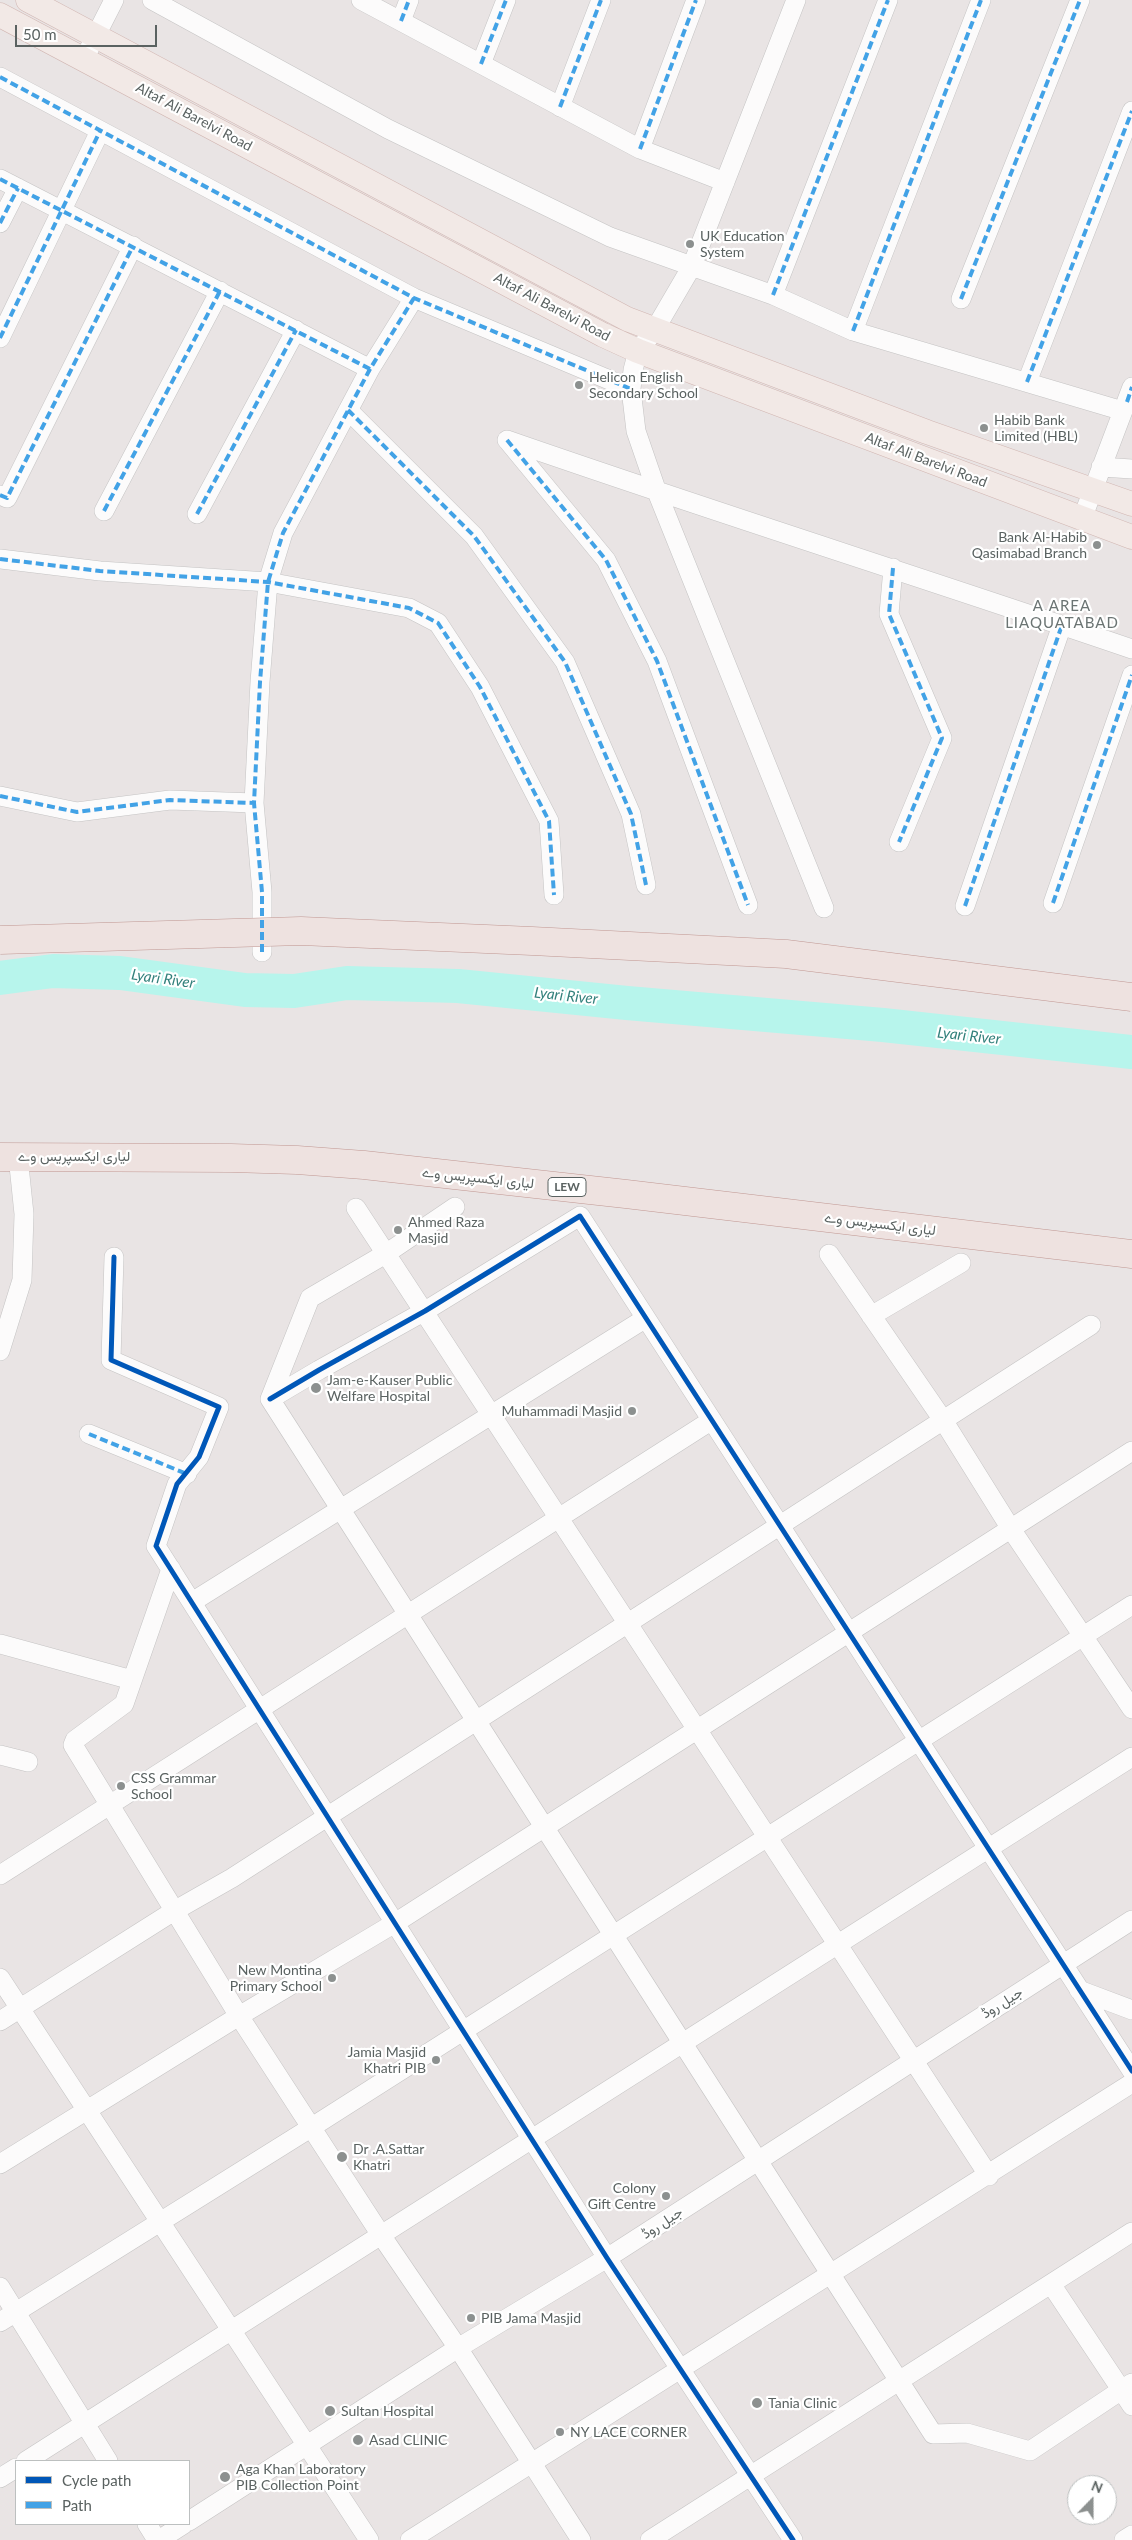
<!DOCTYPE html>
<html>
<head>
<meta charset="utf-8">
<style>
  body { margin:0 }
  #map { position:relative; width:1132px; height:2540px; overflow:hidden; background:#e9e4e4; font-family:Lato,sans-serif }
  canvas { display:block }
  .legend { position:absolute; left:15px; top:2460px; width:175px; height:65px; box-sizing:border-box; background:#fff; border:1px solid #bdc0c0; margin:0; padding:6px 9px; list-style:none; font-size:15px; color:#5a6261 }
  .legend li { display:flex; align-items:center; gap:10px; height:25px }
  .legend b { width:25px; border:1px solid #bdc0c0 }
  .north { position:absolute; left:1067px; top:2475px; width:50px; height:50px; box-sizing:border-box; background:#fff; border:1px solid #bdc0c0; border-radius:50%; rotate:22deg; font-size:14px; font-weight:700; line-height:20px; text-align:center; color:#5a6261 }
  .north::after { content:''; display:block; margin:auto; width:18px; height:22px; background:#8c908f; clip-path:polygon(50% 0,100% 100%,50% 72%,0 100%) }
  .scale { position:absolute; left:15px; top:25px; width:142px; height:22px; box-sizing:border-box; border:2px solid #5a6261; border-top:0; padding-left:6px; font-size:15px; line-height:18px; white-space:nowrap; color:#5a6261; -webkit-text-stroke:4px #fff; paint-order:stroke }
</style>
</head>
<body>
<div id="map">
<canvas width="1132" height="2540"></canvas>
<ul class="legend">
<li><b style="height:6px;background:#0057b8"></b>Cycle path</li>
<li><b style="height:6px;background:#42a2e6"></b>Path</li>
</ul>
<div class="north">N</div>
<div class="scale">50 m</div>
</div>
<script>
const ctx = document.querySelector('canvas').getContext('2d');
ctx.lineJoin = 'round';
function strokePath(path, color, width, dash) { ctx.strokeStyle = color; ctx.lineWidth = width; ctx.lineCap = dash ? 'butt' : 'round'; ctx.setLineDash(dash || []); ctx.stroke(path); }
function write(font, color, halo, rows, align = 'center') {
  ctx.font = font + ' Lato,Vazirmatn,sans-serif'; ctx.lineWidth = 4.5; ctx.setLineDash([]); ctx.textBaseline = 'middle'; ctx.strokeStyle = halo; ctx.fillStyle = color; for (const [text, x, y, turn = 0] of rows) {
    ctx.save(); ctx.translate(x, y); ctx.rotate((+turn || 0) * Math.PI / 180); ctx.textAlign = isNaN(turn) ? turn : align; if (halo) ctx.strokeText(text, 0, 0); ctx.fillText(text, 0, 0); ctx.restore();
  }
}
strokePath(new Path2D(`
  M0,978l53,-7 67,2 125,17 49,1 53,-8 111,3 169,17 256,22 249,27`), '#b7f5ec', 34);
const minor = new Path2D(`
  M152,0l236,129 222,108 163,58 80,36 270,80
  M361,0l279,149 85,33
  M796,0l-104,266 -38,65 -16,20 -5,19 -2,19 5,42 21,61 167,416
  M401,21l8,-21
  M84,59l30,-59
  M481,64l25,-64
  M0,77l414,221 217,91
  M560,107l41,-107
  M640,149l56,-149
  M0,179l370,190
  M0,223l18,-35
  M773,295l115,-295
  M961,299l119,-299
  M853,331l128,-331
  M0,338l100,-207
  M1027,382l105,-271
  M348,410l126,126 91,126 66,152 15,71
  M507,440c207,72 417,138 625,209
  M508,441l98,119 51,101 91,244
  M1101,467l31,2
  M0,495l7,3 126,-252
  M104,511l116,-220
  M197,514l99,-184
  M1082,519l50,-132
  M0,559l100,12 168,11 141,26 29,15 42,64 69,134 5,74
  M893,568l-4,46 53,124 -43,104
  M0,796l77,16 93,-12 84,3
  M1053,903l79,-228
  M965,906l97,-281
  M262,952v-60l-8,-89 6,-121 8,-100 15,-49 87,-164 44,-71
  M356,1208l633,968
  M829,1254l114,166 68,109 121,180
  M114,1257l-3,103 108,47 -20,50 -22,27 -21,62 451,712 186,282
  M871,1316l90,-53
  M0,1351l22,-71 2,-66 -6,-58
  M270,1399l663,1035 34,-1 63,18 102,-68
  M270,1399l49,-29 106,-59 155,-95 552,855
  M270,1399l40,-101 77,-45 68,-46
  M89,1434l98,40
  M171,1569l-47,135 -49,36 -2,5 166,271 142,219 77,113 123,192
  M192,1602l454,-284
  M0,1644l132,36
  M0,1755l28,7
  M0,1875l712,-455
  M0,1978l369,562
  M1079,1990l53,20
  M0,2021l174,-110 58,-33 859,-553
  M0,2164l239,-148 156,-93 737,-472
  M1051,2284l81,122
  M0,2287l108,174
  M0,2322l312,-195 820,-522
  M26,2461l1106,-704
  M0,2478l16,-10
  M189,2521l269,-173 149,-90 525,-338
  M147,2524l10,16
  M159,2540l25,-16
  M410,2540l722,-457
  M650,2540l482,-308
  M1124,2540l8,-5`);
const major = new Path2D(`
  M28,0l599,319 300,113 205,72
  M0,15l603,320 35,16 494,186`);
const highway = new Path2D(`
  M0,1157l231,1 66,2 67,5 262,29 506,60`);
strokePath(minor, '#c4c3c3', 20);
strokePath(major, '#d1b6b2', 25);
strokePath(highway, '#c09792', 29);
strokePath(minor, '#fcfbfb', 19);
strokePath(major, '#f2e9e6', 24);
strokePath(highway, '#eee2e0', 28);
const highwayBridge = new Path2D(`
  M0,940l301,-9 231,10 254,13 346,43`);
strokePath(highwayBridge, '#c09792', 29, []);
strokePath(highwayBridge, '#eee2e0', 28);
strokePath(new Path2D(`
  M401,21l8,-21
  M481,64l25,-64
  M0,77l414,221 217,91
  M560,107l41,-107
  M640,149l56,-149
  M0,179l370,190
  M0,223l18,-35
  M773,295l115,-295
  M961,299l119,-299
  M853,331l128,-331
  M0,338l100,-207
  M1027,382l105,-271
  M1127,402l5,-15
  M348,410l126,126 91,126 66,152 15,71
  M507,440l99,120 51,101 91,244
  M0,495l7,3 126,-252
  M104,511l116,-220
  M197,514l99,-184
  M0,559l100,12 168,11 141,26 29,15 42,64 69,134 5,74
  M893,568l-4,46 53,124 -43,104
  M0,796l77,16 93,-12 84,3
  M1053,903l79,-228
  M965,906l97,-281
  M262,952v-60l-8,-89 6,-121 8,-100 15,-49 87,-164 44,-71
  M89,1434l98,40`), '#42a2e6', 4, [8, 4]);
strokePath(new Path2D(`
  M114,1257l-3,103 108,47 -20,50 -22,27 -21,62 451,712 186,282
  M270,1399l49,-29 106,-59 155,-95 552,855`), '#0057b8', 5);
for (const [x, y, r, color] of [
  [690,244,5,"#8c908f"],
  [579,385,5,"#8c908f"],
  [984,428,5,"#8c908f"],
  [1097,545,5,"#8c908f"],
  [398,1230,5,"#8c908f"],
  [316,1388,6,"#8c908f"],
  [632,1411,5,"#8c908f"],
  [121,1786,5,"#8c908f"],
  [332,1978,5,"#8c908f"],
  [436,2060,5,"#8c908f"],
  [342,2157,6,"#8c908f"],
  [666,2196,5,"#8c908f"],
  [471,2318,5,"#8c908f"],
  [757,2403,6,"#8c908f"],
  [330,2411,6,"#8c908f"],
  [560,2432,5,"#8c908f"],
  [358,2440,6,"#8c908f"],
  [225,2477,6,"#8c908f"]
]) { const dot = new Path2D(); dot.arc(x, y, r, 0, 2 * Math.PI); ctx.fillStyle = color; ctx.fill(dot); strokePath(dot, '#fff', 2); }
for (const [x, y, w] of [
  [567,1187,38]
]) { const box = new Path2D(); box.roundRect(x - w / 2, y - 9.5, w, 19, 4); ctx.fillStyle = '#fff'; ctx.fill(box); strokePath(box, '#5a6261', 1); }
write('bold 12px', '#5a6261', null, [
  ["LEW",567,1187]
]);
write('14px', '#5a6261', '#fff', [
  ["Altaf Ali Barelvi Road",194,117,28],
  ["Altaf Ali Barelvi Road",552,307,28],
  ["Altaf Ali Barelvi Road",926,460,21],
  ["لیاری ایکسپریس وے",74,1156],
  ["لیاری ایکسپریس وے",478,1178,6],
  ["لیاری ایکسپریس وے",880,1224,7],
  ["جیل روڈ",1002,2003,-32],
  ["جیل روڈ",662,2223,-33]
]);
write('14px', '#5a6261', '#fff', [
  ["UK Education",700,236],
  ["System",700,252],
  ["Helicon English",589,377],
  ["Secondary School",589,393],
  ["Habib Bank",994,420],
  ["Limited (HBL)",994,436],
  ["Bank Al-Habib",1087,537,"right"],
  ["Qasimabad Branch",1087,553,"right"],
  ["Ahmed Raza",408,1222],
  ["Masjid",408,1238],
  ["Jam-e-Kauser Public",327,1380],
  ["Welfare Hospital",327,1396],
  ["Muhammadi Masjid",622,1411,"right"],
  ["CSS Grammar",131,1778],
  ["School",131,1794],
  ["New Montina",322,1970,"right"],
  ["Primary School",322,1986,"right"],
  ["Jamia Masjid",426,2052,"right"],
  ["Khatri PIB",426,2068,"right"],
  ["Dr .A.Sattar",353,2149],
  ["Khatri",353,2165],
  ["Colony",656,2188,"right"],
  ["Gift Centre",656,2204,"right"],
  ["PIB Jama Masjid",481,2318],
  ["Tania Clinic",768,2403],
  ["Sultan Hospital",341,2411],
  ["NY LACE CORNER",570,2432],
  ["Asad CLINIC",369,2440],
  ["Aga Khan Laboratory",236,2469],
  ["PIB Collection Point",236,2485]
], 'left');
ctx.letterSpacing = '1px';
write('15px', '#6b7473', '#fff', [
  ["A AREA",1062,606],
  ["LIAQUATABAD",1062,623]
]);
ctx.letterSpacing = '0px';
write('italic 15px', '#33817c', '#fff', [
  ["Lyari River",163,979,8],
  ["Lyari River",566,996,6],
  ["Lyari River",969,1036,6]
]);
</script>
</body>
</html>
